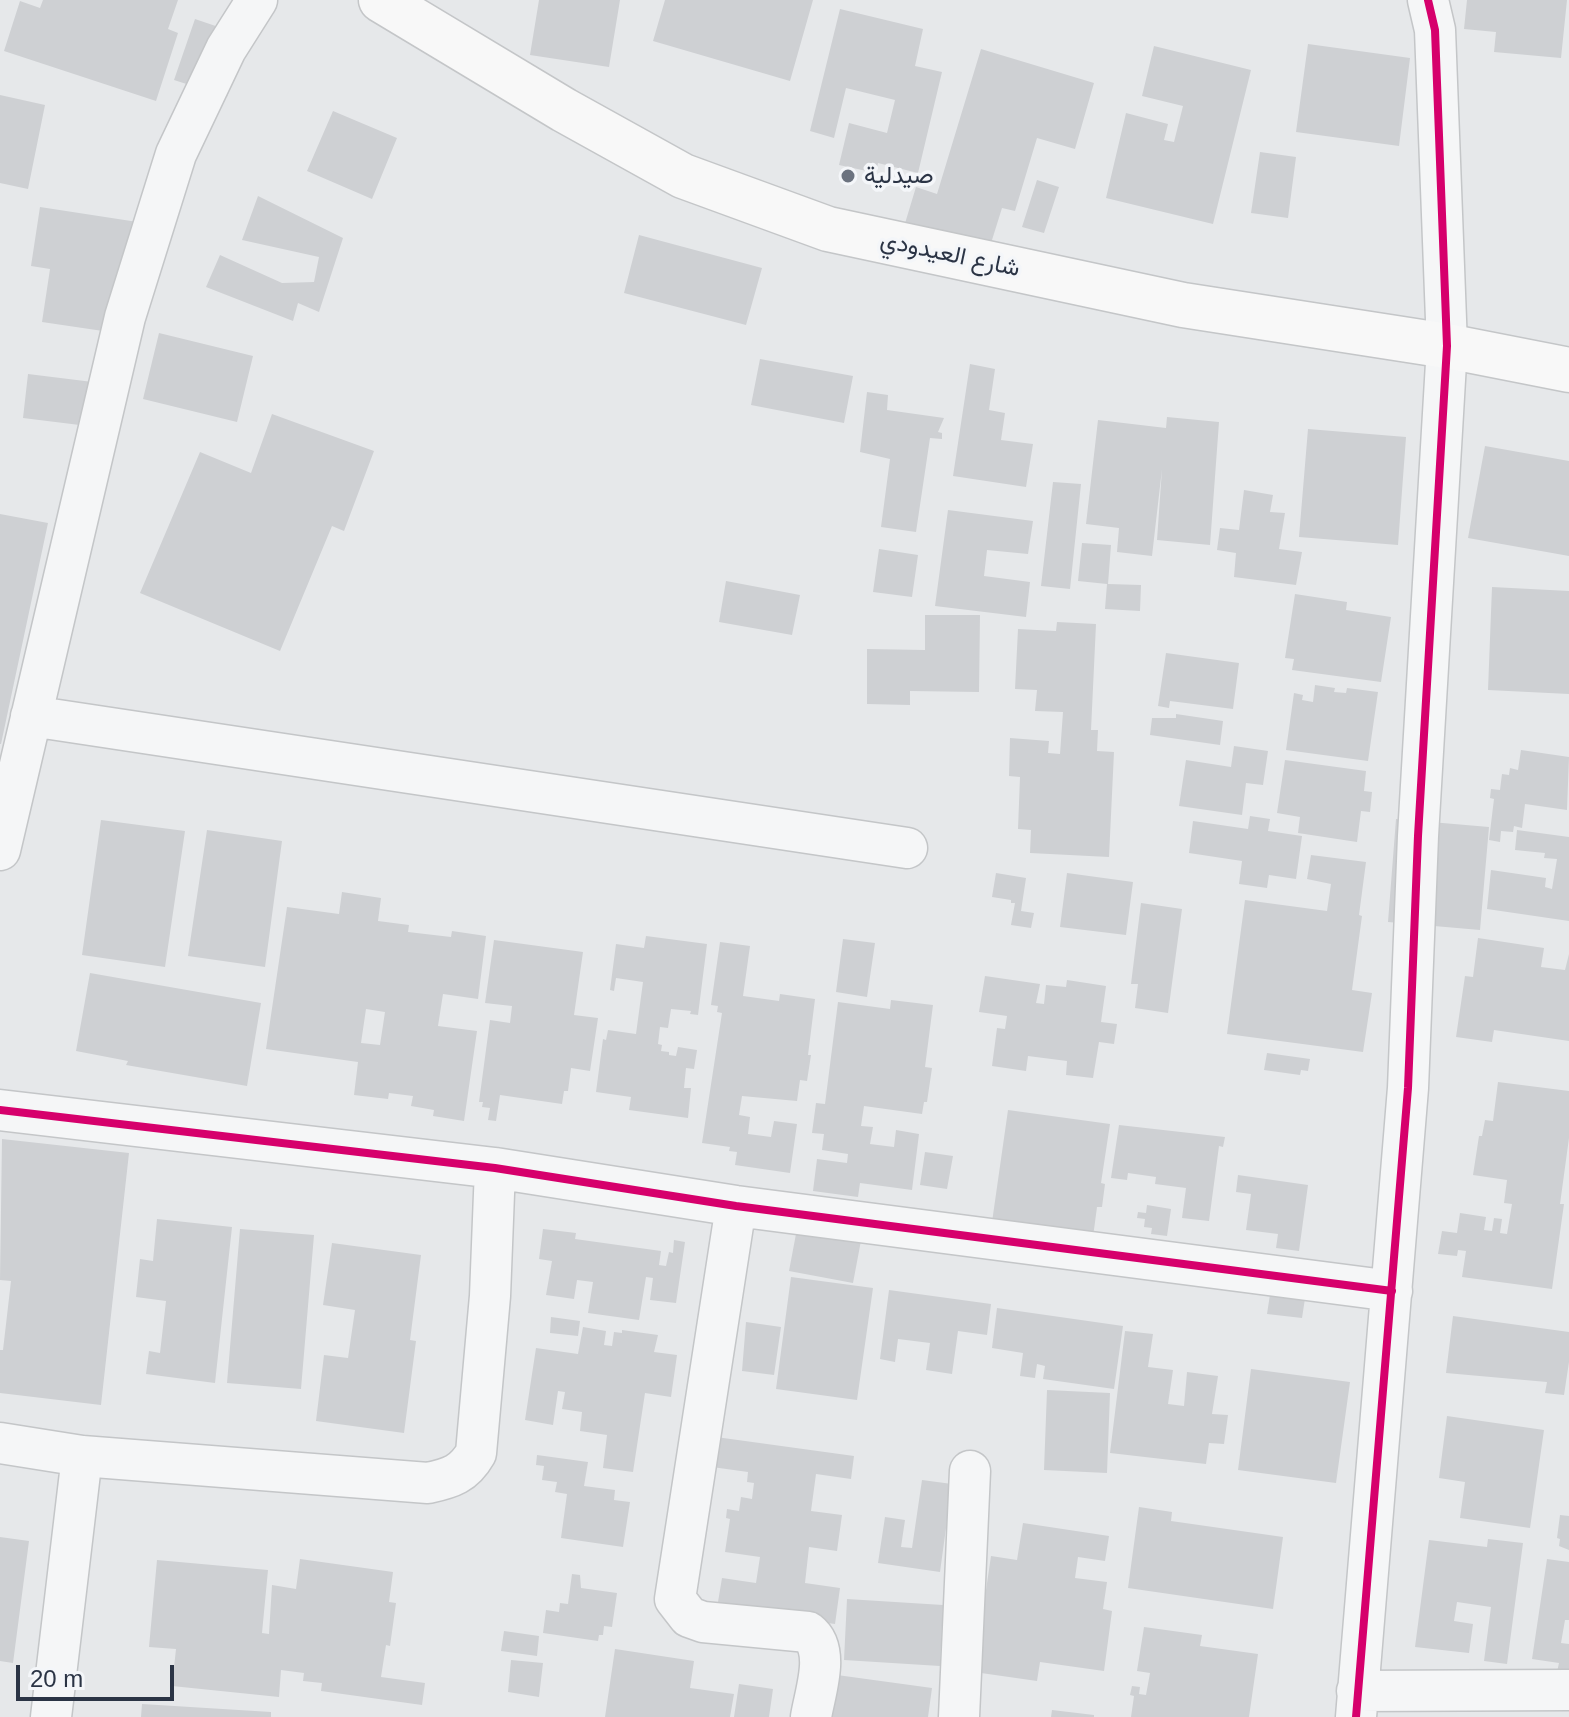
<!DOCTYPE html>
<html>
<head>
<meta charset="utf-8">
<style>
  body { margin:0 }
  #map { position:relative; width:1569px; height:1717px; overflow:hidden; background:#e6e8ea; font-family:Helvetica,sans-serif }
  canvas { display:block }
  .scale { position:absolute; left:16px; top:1665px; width:158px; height:36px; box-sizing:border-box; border:4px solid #2b3445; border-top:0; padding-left:10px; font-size:24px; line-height:28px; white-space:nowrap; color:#2b3445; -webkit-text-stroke:6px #f4f6f9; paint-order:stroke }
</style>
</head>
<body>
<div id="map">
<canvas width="1569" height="1717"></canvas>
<div class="scale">20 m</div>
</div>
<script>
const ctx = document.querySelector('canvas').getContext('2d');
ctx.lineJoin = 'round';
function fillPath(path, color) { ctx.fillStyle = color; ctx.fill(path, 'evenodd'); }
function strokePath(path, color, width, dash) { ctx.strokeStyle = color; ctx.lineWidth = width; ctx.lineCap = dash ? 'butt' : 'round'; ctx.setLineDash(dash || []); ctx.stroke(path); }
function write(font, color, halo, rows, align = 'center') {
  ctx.font = font + ' Helvetica,Vazirmatn,sans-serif'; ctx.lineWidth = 7; ctx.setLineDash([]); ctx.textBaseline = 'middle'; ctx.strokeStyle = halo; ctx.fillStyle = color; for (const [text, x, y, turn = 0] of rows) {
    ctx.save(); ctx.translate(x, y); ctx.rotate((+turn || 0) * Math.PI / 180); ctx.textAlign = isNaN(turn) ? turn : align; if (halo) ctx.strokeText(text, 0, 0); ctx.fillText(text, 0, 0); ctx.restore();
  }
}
fillPath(new Path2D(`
  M43,0h135l-10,29 10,4 -22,68 -152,-50 16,-50 20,7z
  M539,0h81l-11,67 -79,-12z
  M665,0h148l-23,81 -137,-40z
  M1467,0h100l-6,58 -67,-6 2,-20 -32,-3z
  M840,9l83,20 -8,37 27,6 -24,101 -40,-10 -2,10 -37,-8 10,-42 38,10 8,-33 -49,-12 -12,50 -24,-7z
  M195,19l53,18 -21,60 -53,-17z
  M1308,44l102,14 -11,88 -103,-14z
  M1154,46l97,24 -38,154 -107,-26 20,-85 42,11 -4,16 10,2 9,-36 -41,-10z
  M981,49l113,34 -19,66 -38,-11 -22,73 -13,-3 -15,48 -84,-26 13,-43 21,7z
  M0,95l45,10 -17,84 -28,-6z
  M333,111l64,27 -25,61 -65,-28z
  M1260,152l36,5 -8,61 -37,-5z
  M1037,180l22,7 -15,46 -22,-6z
  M258,196l85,42 -24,74 -21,-9 -5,18 -87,-34 14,-32 62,28 32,-1 5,-25 -77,-17z
  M40,207l104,16 -14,112 -88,-13 8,-53 -19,-3z
  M639,235l123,33 -16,57 -122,-32z
  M159,333l94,23 -16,66 -94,-23z
  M760,359l93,17 -9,47 -93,-18z
  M970,364l25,5 -6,41 16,3 -4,27 32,4 -7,43 -73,-11z
  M28,374l89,11 -5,44 -89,-11z
  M867,392l21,3 -1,15 57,8 -6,14 4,1v6l-12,-1 -14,94 -35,-5 9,-68 -30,-7z
  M272,414l102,37 -30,80 -12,-5 -52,125 -140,-58 60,-141 51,21z
  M1167,417l52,5 -9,123 -53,-5 5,-71 -10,87 -35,-4 2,-24 -33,-4 12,-104 68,8z
  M1308,429l98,8 -8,108 -99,-8z
  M1485,446l84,15v95l-101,-18z
  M1053,482l28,2 -11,105 -29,-3z
  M1244,490l29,5 -3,17 15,1 -6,36 23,3 -6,33 -62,-8 2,-24 -19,-3 3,-22 19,2z
  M948,510l85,11 -5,33 -41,-4 -3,26 46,6 -4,35 -91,-11z
  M0,514l48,9 -47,221h-1z
  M1082,543l29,2 -3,39 33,1 -1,26 -35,-2 2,-25 -29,-3z
  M879,549l39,6 -6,42 -39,-5z
  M726,581l74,14 -8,40 -73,-13z
  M1492,587l77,4v103l-81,-4z
  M1295,594l52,8 -1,8 45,7 -10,65 -89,-12 2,-11 -9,-1z
  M925,615h55l-1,77 -69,-1v14l-43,-1v-55l58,1z
  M1057,622l39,2 -5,106h7l-1,21 17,1 -5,105 -79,-4 1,-23 -13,-1 2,-52 -11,-1 1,-38 39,3 -1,12 12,1 3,-42 -28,-1 2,-21 -22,-1 3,-60 38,2z
  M1166,653l73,10 -6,46 -63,-8 -1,7 -11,-2z
  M1315,685l20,3 -1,4 12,1 1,-5 31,4 -10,69 -82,-11 8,-57 9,2 -1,5 11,2z
  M1176,714l47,7 -3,24 -70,-10 2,-17h24z
  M1234,746l34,5 -5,34 -17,-2 -4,32 -63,-9 7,-46 45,7z
  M1521,750l48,7 -2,53 -42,-6 -3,24 -8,-2 -1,6 -12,-1 -1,11 -11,-2 5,-41 -4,-1 1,-9 9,1 2,-16 7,1 1,-7 8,2z
  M1285,760l81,11 -2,20 8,1 -2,20 -9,-1 -4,31 -59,-9 2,-16 -23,-4z
  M1250,816l20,3 -2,12 34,5 -6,43 -27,-4 -2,13 -28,-4 3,-23 -53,-8 4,-32 55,8z
  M1396,819l93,8 -9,103 -92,-8z
  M101,820l84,11 -20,136 -83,-12z
  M207,830l75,11 -17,126 -77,-11z
  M1517,830l52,7v84l-82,-12 4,-39 55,8 -1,9 7,2 5,-30 -13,-1 1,-5 -30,-3z
  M1311,855l55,7 -7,53 3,1 -10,74 20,3 -9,59 -136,-18 18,-134 82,11 4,-27 -24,-5z
  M996,873l30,5 -5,33 13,2 -3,15 -20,-3 4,-22h-4v-3l-19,-3z
  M1067,873l66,9 -7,53 -66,-8z
  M342,892l39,6 -3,23 31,4 -1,7 43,5 1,-6 34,5 -8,63 -35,-5 -5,32 39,5 -13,90 -31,-5 1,-6 -23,-4 2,-10 -24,-3 -1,6 -34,-4 4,-33 -92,-13 21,-142 52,7zM366,1009l19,3 -5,33 -19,-2z
  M1141,903l41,6 -14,104 -33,-5 3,-24h-7z
  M646,936l61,8 -9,71 -8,-1 1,-3 -20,-2 -3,19 -8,-1 -2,17 4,1 -1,6 8,1v3l7,1 2,-9 19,3 -3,19 -8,-1 -2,20h7l-3,30 -59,-8 2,-13 -35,-5 7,-53 3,1 2,-10 28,4 7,-52 -27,-4 -2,13 -4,-1 6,-46 28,4z
  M1478,938l66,10 -3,19 24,3 4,-16v87l-75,-11 -2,12 -36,-5 9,-61 8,1z
  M843,939l32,4 -8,54 -31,-5z
  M494,940l89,12 -9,63 24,3 -8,53 -19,-3 -3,23h-4l-2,13 -62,-9 -4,26 -8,-1 2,-12 -8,-1 1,-5h-4l11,-82 20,3 2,-17 -27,-3z
  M720,942l30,4 -7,50 36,5 1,-7 35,5 -7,56h3l-4,26 -7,-1 -3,21 -55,-5 -3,19 11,2 -2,17 23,3 3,-16 23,3 -7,49 -55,-8 2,-13 -8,-1 1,-4 -28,-4 20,-130 -5,-1 1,-6 -7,-1z
  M90,973l171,30 -14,83 -121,-21 2,-4 -52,-10z
  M985,976l55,8 -4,19 8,1 2,-19 20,2 1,-7 39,6 -5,36 16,2 -3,20 -15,-2 -6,36 -27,-3 1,-14 -39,-5 -2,15 -34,-5 5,-38 8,1 2,-13 -28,-4z
  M891,1000l42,5 -8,62 7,1 -5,34h-3l-2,12 -58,-8 -3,20 12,1 -3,17 24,3 2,-17 23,4 -7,56 -52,-7 -2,14 -45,-6 4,-32 30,4 1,-9 -26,-4 2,-16 -12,-1 4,-30 9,1 13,-102 52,7z
  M1267,1053l43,6 -2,12 -7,-1 -1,5 -36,-5z
  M1498,1082l71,9v47l-9,66h4l-12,85 -90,-12 4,-26 -8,-1 -1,6 -19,-2 4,-23 15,2 3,-20 26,4 -2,13 8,1 2,-13 8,1 -2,14 7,1 5,-30 -8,-1 3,-23 -34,-5 6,-39h3l3,-16 8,1z
  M1008,1110l102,14 -9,59 4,1 -3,23h-5l-4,30 -101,-15z
  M1119,1125l106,12 -2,10 -4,-1 -10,75 -27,-3 4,-30 -31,-4 1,-7 -28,-4 -1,7 -16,-2z
  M2,1139l127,14 -28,252 -101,-12v-43h3l8,-69 -11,-1z
  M925,1152l28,4 -6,33 -27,-4z
  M1238,1175l70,10 -9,66 -23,-3 2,-14 -32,-4 5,-36 -15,-2z
  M1147,1205l24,4 -4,27 -16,-2 1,-6 -8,-1 1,-8 -8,-1 1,-6 8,1z
  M799,1218l64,12 -10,53 -64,-12z
  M157,1219l75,8 -17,156 -69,-9 3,-23 11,2 6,-52 -30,-4 4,-38 13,2z
  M240,1229l74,6 -13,154 -74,-6z
  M543,1229l33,4 -1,6 86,12 -2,14 7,1 3,-14 4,1 1,-13 11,2 -9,61 -26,-3 3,-22 -7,-1 -7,43 -51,-7 5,-31 -16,-2 -3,19 -28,-4 6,-34 -13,-2z
  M332,1243l89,12 -11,85 6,1 -12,92 -88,-12 8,-66 24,3 7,-48 -32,-5z
  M791,1277l82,11 -16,112 -81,-11z
  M1271,1288l35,4 -4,26 -35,-4z
  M889,1290l102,14 -4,31 -29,-4 -6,43 -26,-4 4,-27 -32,-4 -3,23 -15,-3z
  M997,1308l126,18 -9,63 -71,-10 2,-13 -8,-2 -2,14 -15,-2 3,-23 -31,-5z
  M1453,1316l116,16v30l-5,33 -19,-2 2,-11 -101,-9z
  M551,1317l29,4 -2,15 -28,-3z
  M746,1322l35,5 -7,48 -32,-4z
  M583,1327l23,4 -2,14 8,1 2,-14 8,1v-3l36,5 -4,17 23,3 -6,42 -26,-4 -12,79 -30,-4 4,-33 -27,-4 2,-19 -20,-3 3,-17 -7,-1 -5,34 -28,-5 11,-72 42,6z
  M1125,1331l28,3 -5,33 25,3 -5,34 16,2 3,-34 31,4 -6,38 16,1 -4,29 -15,-1 -3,21 -96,-11z
  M1251,1369l99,13 -14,101 -98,-13z
  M1047,1390l63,3 -3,80 -63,-3z
  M1447,1416l97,14 -14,98 -70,-10 5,-36 -26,-4z
  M716,1437l138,19 -3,23 -35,-5 -5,37 31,4 -5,36 -28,-4 -4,36 35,5 -5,36 -118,-16 5,-30 34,5 4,-26 -35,-5 5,-33 -4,-1 1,-9 12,2 2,-14 11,2 2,-16 -7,-1 1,-10 -36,-5z
  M537,1455l51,7 -4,24 31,4 -1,10 16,2 -7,45 -62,-9 6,-44 -12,-2 2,-10 -15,-2 2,-14 -8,-1z
  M922,1480l30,4 -12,88 -62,-9 7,-46 20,3 -4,27 11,1z
  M1139,1507l33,5 -1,9 112,16 -10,72 -145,-21z
  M1560,1515l9,1v34l-10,-4 1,-7 -3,-1z
  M1023,1523l86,13 -4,25 -27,-4 -3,21 32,4 -4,27 9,2 -8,60 -64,-9 -3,19 -63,-9 17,-116 26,4z
  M0,1537l29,4 -16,122 -13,-2z
  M1488,1539l35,4 -16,121 -23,-3 7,-54 -34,-5 -3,19 19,3 -4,29 -54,-6 14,-107 58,7z
  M300,1559l93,13 -4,30 7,1 -6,43 -4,-1 -5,32 44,6 -3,22 -101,-14 1,-8 -19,-2 1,-8 -23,-3 -2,27 -107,-11 4,-37 -27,-2 8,-87 111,10 -6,63 7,1 3,-49 24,4z
  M1547,1559l22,3v58h-4l-4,23 8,1v30l-12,-2 2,-9 -27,-4z
  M572,1574l8,1 1,13 36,5 -5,34 -8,-1 -1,9h-4l-1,6 -55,-8 3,-23 13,2 1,-9 8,1z
  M847,1599l96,6 -3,61 -96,-6z
  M1144,1627l58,8 -2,11 58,8 -9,63h-118l3,-21 -4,-1 2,-9 8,1 -1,7 7,1 4,-22 -13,-2z
  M504,1631l35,5 -2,20 -36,-5z
  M615,1649l79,12 -4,27 44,6 -4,23h-125z
  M511,1660l32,3 -4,34 -31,-5z
  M837,1675l95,13 -4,29h-97z
  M739,1684l34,5 -4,28h-35z
  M142,1704l129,8v5h-130z
  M1052,1710l42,5v2h-43z`), '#ced0d3');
const street = new Path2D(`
  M31,716l876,132
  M0,850l125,-533 51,-163 50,-105 31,-49
  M0,1110l495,58 241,38 656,85
  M736,1206l-61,393 14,18 14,5 105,10c23,18 7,60 3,85
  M0,1443l82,13 346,27c23,-5 36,-9 48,-30l14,-157 5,-128
  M1357,1691l212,-1
  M51,1717l31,-261
  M959,1717l11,-246
  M1356,1717l52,-629 10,-252 29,-490 -12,-316 -7,-30`);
const secondary = new Path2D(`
  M381,0l183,110 119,66 145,53 355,76 264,41 122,24`);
strokePath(street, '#c4c6c8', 43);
strokePath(secondary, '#c4c6c8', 47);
strokePath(street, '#f5f6f7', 40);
strokePath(secondary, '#f8f8f8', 44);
strokePath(new Path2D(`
  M0,1110l495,58 241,38 656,85
  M1356,1717l52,-629 10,-252 29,-490 -12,-316 -7,-30`), '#d6006c', 8);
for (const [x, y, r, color] of [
  [848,176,8,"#6c737f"]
]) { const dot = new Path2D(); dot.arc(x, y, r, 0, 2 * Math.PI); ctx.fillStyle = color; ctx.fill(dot); strokePath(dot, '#f4f6f9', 3); }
write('24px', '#2b3445', '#f4f6f9', [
  ["صيدلية",864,176]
], 'left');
write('24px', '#2b3445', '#f4f6f9', [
  ["شارع العيدودي",950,255,12]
]);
</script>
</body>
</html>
